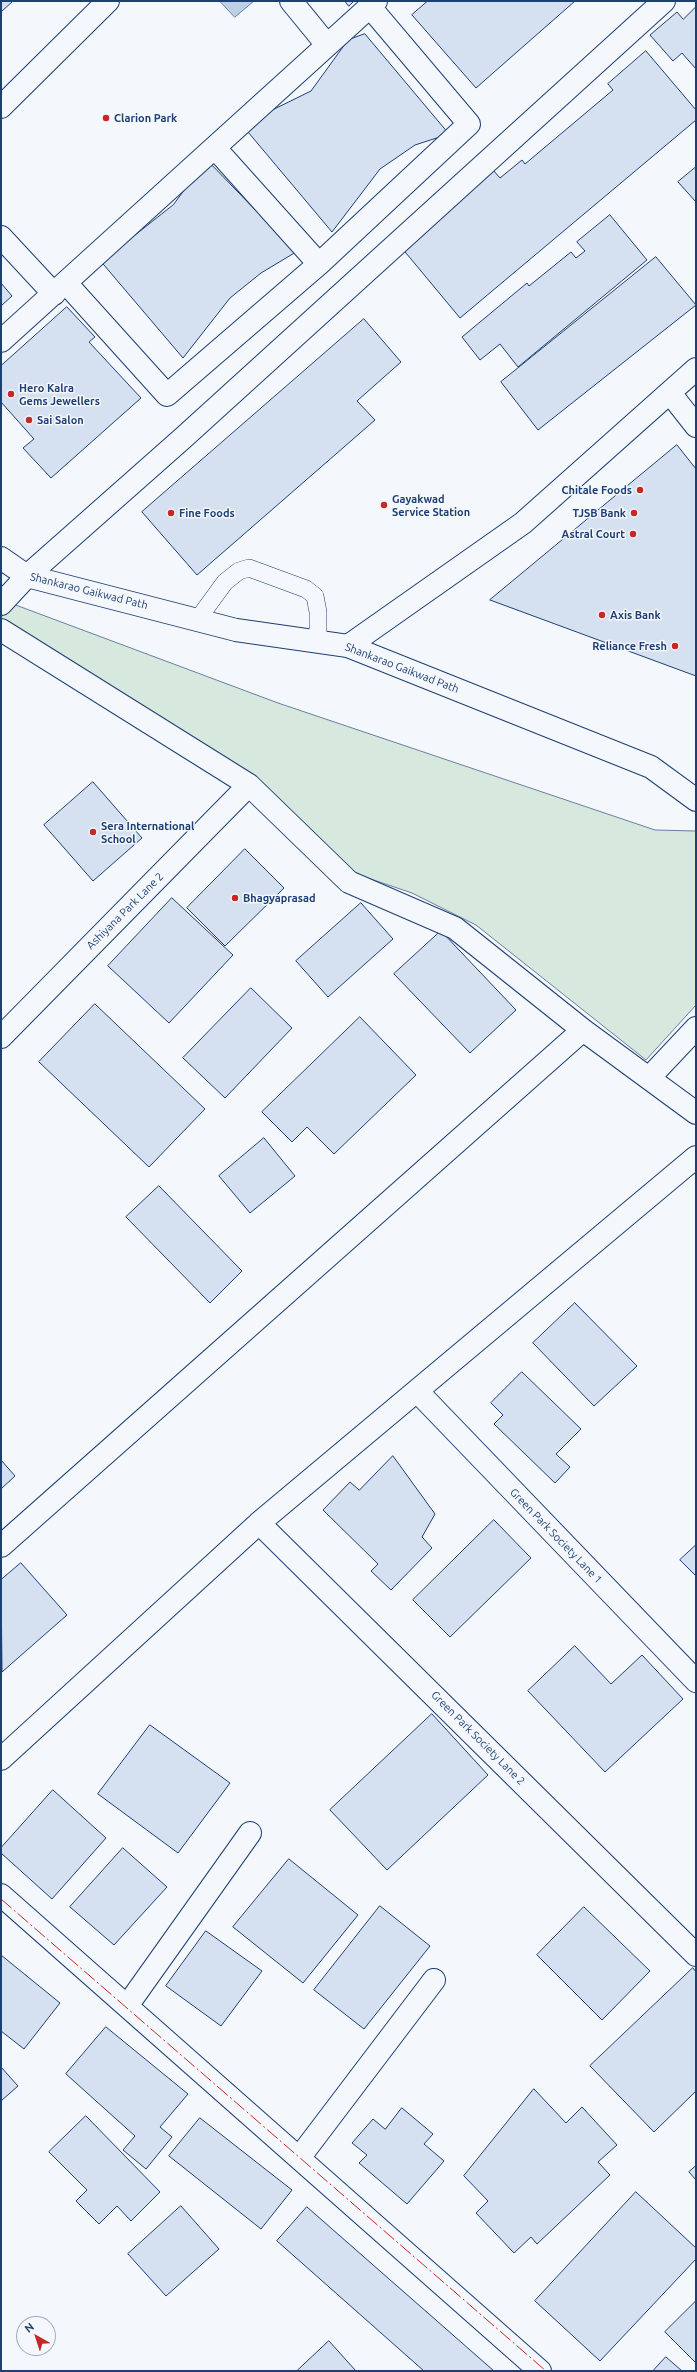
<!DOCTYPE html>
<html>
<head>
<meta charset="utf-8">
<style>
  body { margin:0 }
  #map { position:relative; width:697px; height:2372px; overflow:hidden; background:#f4f7fb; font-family:Ubuntu,sans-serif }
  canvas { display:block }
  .frame { position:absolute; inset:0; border:2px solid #1d3f73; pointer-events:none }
  .north { position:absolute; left:16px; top:2316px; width:40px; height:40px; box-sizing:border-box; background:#f4f7fb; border:1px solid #9eadc5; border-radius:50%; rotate:321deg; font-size:11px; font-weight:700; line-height:16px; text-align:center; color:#1d3f73 }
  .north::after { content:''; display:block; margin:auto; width:14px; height:18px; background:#c62828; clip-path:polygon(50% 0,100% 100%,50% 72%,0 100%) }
</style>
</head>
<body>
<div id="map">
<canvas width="697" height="2372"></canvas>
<div class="frame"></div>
<div class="north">N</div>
</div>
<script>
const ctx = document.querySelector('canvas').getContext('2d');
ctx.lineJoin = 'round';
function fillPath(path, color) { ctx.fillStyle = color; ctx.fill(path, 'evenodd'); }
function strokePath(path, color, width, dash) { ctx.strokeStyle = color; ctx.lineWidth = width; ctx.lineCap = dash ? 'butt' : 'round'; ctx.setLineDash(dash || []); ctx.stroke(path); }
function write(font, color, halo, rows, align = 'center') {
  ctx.font = font + ' Ubuntu,sans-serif'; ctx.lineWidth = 3; ctx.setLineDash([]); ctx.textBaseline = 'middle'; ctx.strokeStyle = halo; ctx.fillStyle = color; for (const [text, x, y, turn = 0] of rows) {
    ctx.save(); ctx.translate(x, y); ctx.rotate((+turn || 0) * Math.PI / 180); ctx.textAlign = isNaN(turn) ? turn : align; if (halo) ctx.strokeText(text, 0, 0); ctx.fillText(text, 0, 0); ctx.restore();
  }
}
const green = new Path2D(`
  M13,604l265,99 377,127 41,1v174l-50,55 -170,-135 -64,-32 -59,-20 -352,-253v-3z`);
fillPath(green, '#d7e8df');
strokePath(green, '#687fa3', 1);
const water = new Path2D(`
  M220,1h34l-19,16z`);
fillPath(water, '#bed0e5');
strokePath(water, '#687fa3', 1);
const building = new Path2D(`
  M1,1h12l-12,11z
  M345,1h9l-5,5z
  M428,1h147l-99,87 -64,-73z
  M696,7v62l-14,-16 -9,8 -23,-26 27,-23 6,7z
  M365,34l84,100 -34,11 -35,24 -48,63 -84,-100 10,-15 53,-26 37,-51z
  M646,51l50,59v10l-236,198 -59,-71 92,-77 7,8 22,-18 3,4 88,-74 -5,-6z
  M207,160l89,92 -35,21 -31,25 -47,60 -85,-100 32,-19 43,-34z
  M696,167v35l-18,-20z
  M610,215l37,45 -129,107 -18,-23 -20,16 -18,-23 65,-54 2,3 42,-34 5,6 9,-7 -8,-9z
  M656,257l40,48 -158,125 -37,-48z
  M1,283l11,13 -11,10z
  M67,307l28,30 -6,5 52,56 -90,80 -28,-30 11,-9 -33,-37v-36z
  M364,319l37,43 -44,39 18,19 -178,155 -55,-63z
  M677,445l19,24v207l-206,-76z
  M93,782l49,56 -49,43 -49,-56z
  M245,849l39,39 -59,58 -38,-38z
  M172,898l61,57 -64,68 -61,-57z
  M361,903l32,36 -65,58 -32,-36z
  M441,931l75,79 -46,43 -76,-79z
  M251,988l41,40 -67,70 -42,-40z
  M95,1004l110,105 -56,58 -110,-105z
  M360,1017l56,58 -82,79 -27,-27 -15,15 -30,-30z
  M264,1138l31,38 -45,37 -31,-37z
  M159,1186l83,85 -32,32 -84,-86z
  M575,1303l62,63 -43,40 -61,-63z
  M522,1372l59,57 -25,25 14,13 -15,16 -61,-59 9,-9 -12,-12z
  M393,1456l42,58 -13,23 10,11 -41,42 -20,-19 7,-7 -55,-54 27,-28 9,8z
  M1,1460l14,16 -14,13z
  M494,1520l37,38 -81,79 -37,-37z
  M696,1545v31l-16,-16z
  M21,1563l46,52 -65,57 -1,-92z
  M575,1646l36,38 31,-29 41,44 -78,73 -77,-81z
  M432,1714l56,61 -101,95 -57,-60z
  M150,1725l80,58 -52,70 -80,-59z
  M53,1790l53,48 -54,61 -51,-46v-5z
  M123,1848l44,39 -53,58 -44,-38z
  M289,1859l69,56 -55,68 -70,-56z
  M380,1906l50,40 -66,83 -50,-39z
  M584,1907l66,64 -48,49 -65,-65z
  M206,1931l56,40 -41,55 -55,-40z
  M1,1955l59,48 -36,46 -23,-18z
  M693,1968l3,4v119l-42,41 -64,-66z
  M106,2027l82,67 -28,33 12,10 -26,32 -23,-19 12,-14 -69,-62z
  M1,2067l17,19 -17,15z
  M534,2089l32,34 16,-16 35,38 -19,17 12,13 -73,69 -6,-7 -17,16 -38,-40 12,-12 -24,-25z
  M402,2108l31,26 -9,10 20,17 -37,43 -48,-41 8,-8 -15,-12 21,-24 12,10z
  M86,2116l74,76 -29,29 -14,-15 -18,18 -23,-23 11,-11 -38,-38z
  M200,2118l92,72 -31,39 -92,-73z
  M696,2166v14l-7,-8z
  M636,2192l60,56v11l-96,102 -65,-60z
  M181,2206l38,43 -53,47 -38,-42z
  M307,2207l187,164h-70l-147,-130z
  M696,2301v62l-31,-31z
  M329,2341l27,30h-59z
  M666,2357l16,14h-29z`);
fillPath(building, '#d5e0f0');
strokePath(building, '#1d3f73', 1);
const service = new Path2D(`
  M198,619l27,-37 14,-11 10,-3 57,21 9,7 3,16v30`);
const minor = new Path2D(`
  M291,1l36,44
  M1,107l107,-106
  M1,237l53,57
  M319,264l150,-140 -99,-117
  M66,283l101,112 152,-131 -104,-116
  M1,341l375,-340
  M670,393l26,33
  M1,604l26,-28 156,-138 481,-437
  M1,630l248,155 100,97 106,46 128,102 113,83
  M348,646l175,-123 173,-154
  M1,1037l248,-252
  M649,1078l47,-50
  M417,1391l279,290
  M259,1523l437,432
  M1,1546l582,-516
  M1,1759l258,-236 437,-366
  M1,1895l539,476
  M127,2006l123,-173
  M299,2158l135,-178`);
const tertiary = new Path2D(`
  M1,558l26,18 209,54 112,16 303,121 45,33`);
strokePath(service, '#1d3f73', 18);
strokePath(minor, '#1d3f73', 24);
strokePath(tertiary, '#1d3f73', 24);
strokePath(service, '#f4f7fb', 17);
strokePath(minor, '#f4f7fb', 22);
strokePath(tertiary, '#f4f7fb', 22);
strokePath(new Path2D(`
  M1,1899l545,472`), '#c62828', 1, [14, 3, 2, 3]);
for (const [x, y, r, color] of [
  [106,118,4,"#c62828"],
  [11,394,4,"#c62828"],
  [29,420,4,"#c62828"],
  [640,490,4,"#c62828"],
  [384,505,4,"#c62828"],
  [171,513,4,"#c62828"],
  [634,513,4,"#c62828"],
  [633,534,4,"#c62828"],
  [602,615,4,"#c62828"],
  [675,646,4,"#c62828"],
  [93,832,4,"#c62828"],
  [235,898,4,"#c62828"]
]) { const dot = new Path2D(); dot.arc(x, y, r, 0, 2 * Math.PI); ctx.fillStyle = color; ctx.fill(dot); strokePath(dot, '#f4f7fb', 1.5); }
write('bold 11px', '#1d3f73', '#f4f7fb', [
  ["Clarion Park",114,118],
  ["Hero Kalra",19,388],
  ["Gems Jewellers",19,401],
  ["Sai Salon",37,420],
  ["Chitale Foods",632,490,"right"],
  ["Gayakwad",392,499],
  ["Service Station",392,512],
  ["Fine Foods",179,513],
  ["TJSB Bank",626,513,"right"],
  ["Astral Court",625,534,"right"],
  ["Axis Bank",610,615],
  ["Reliance Fresh",667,646,"right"],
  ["Sera International",101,826],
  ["School",101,839],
  ["Bhagyaprasad",243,898]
], 'left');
write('11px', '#1d3f73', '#f4f7fb', [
  ["Shankarao Gaikwad Path",89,591,14],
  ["Shankarao Gaikwad Path",402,668,21],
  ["Ashiyana Park Lane 2",125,911,-45],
  ["Green Park Society Lane 1",556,1536,46],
  ["Green Park Society Lane 2",478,1738,45]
]);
</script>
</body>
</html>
